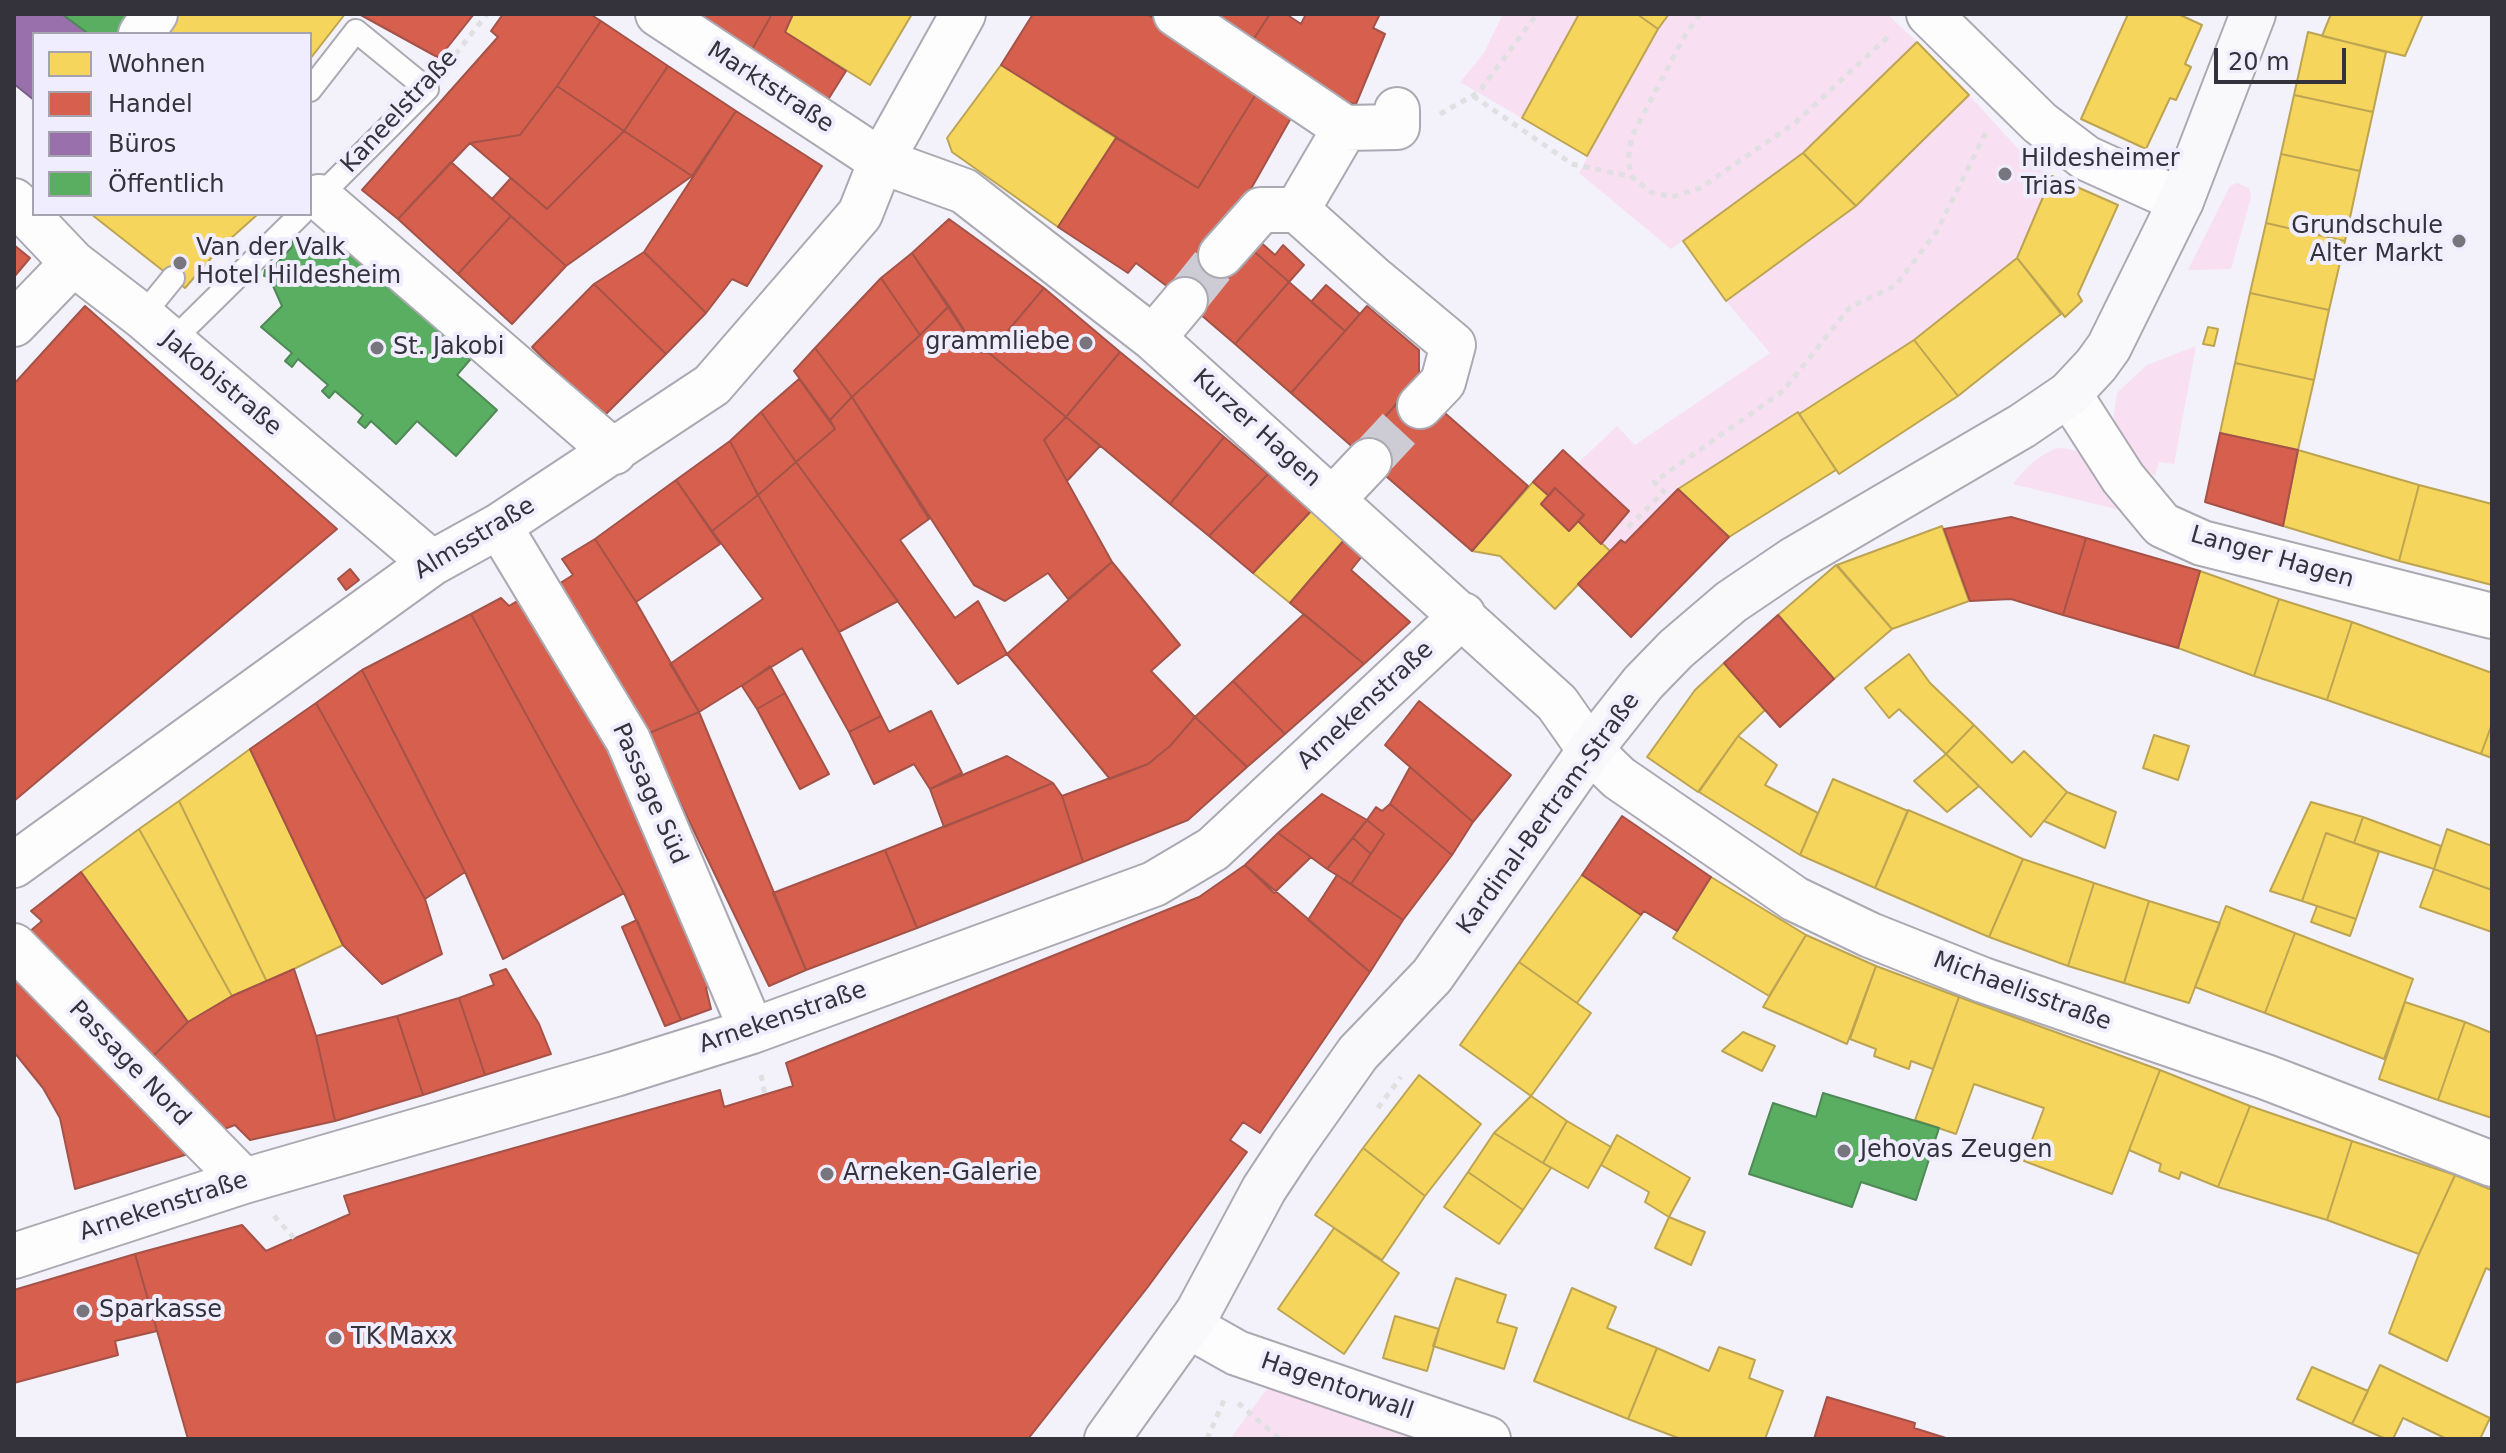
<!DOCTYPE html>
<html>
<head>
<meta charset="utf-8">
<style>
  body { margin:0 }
  #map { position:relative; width:2506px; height:1453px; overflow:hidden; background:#f3f1fa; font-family:"DejaVu Sans",sans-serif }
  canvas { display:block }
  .frame { position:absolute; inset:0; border:16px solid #34333b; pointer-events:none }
  .legend { position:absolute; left:32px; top:32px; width:280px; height:184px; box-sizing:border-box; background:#f0edfe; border:2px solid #a5a3b0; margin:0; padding:10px 14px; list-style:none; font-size:24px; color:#34333b }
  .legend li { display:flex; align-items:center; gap:16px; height:40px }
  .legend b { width:40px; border:2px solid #a5a3b0 }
  .scale { position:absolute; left:2214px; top:48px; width:132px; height:36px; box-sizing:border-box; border:4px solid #34333b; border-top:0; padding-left:10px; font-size:24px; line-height:28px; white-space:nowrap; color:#34333b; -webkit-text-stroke:6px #f0edfe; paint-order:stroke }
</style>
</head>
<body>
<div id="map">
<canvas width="2506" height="1453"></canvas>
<div class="frame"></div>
<ul class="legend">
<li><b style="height:22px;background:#f6d55c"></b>Wohnen</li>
<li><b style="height:22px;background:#d6604d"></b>Handel</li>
<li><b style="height:22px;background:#9970ab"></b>Büros</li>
<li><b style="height:22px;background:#5aae61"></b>Öffentlich</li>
</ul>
<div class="scale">20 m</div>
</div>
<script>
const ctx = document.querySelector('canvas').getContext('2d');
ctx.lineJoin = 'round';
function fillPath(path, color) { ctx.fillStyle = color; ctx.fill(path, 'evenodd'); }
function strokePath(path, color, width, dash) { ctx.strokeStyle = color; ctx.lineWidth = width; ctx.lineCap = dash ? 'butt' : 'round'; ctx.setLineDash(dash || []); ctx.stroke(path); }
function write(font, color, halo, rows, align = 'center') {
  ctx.font = font + ' "DejaVu Sans",sans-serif'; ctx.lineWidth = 8; ctx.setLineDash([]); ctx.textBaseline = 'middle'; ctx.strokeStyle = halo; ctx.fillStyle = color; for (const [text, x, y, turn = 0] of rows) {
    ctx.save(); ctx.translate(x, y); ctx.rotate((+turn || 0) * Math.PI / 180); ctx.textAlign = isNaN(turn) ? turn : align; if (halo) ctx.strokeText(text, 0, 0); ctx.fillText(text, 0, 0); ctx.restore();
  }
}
fillPath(new Path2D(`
  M1503,14h76l-57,104 -62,-36 24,-29z
  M1669,14h218l30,28 -114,111 -132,96 -92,-76 79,-144z
  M1969,95l62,68 21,13 -35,82 -104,82 -235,149 -53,54 -4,-3 -11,11 -9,-7 28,-34 -51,-47 39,-37 18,19 135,-92 -44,-52 130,-95z
  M2237,183l12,5 2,9 -20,72 -43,1 42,-84z
  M2196,346l-22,118 -15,-2 -4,14 -21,-14 -21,-39 4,-30 30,-28z
  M2058,448c38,0 52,35 70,64l-115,-28c14,-17 24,-28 45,-36z
  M1275,1378l176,61h-221z`), '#f8dff1');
const homes = new Path2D(`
  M171,14h174l-35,45v-25h-154z
  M793,14h119l-42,71 -85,-53z
  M1579,14h58l21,15 -71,127 -65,-38z
  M1637,14h32l-11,15z
  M2128,14h50l24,11 -17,39 6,3 -15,33 -6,-2 -24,51 -65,-30z
  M2331,14h92l-18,42 -83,-20z
  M2308,32l78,20 -13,60 -79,-17z
  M1917,42l52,53 -113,111 -53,-53z
  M1001,65l115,73 -58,89 -106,-75 -5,-14z
  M2294,95l79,17 -13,59 -79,-17z
  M1803,153l53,53 -130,95 -43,-60z
  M2281,154l79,17 -15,70 -79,-18z
  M2052,176l66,29 -40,89 4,7 -17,16 -48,-59z
  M91,214h167l-38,34 -35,40z
  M2266,223l79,18 -16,69 -79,-17z
  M2017,258l44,56 -103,82 -44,-56z
  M2250,293l79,17 -15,70 -79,-17z
  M2208,327l10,2 -4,17 -11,-2z
  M1914,340l44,56 -119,78 -40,-60z
  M2235,363l79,17 -16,70 -78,-17z
  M1798,412l38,58 -107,67 -51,-48z
  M2298,450l121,35 -20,76 -116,-35z
  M1533,482l16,14 -8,8 28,27 9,-10 32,30 -55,58 -55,-53 -28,-5z
  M2419,485l73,19v81l-93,-24z
  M1312,510l33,29 -55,64 -37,-30z
  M1942,526l27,75 -77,28 -55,-64z
  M1836,565l56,64 -58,50 -56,-64z
  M2200,571l79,28 -25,77 -76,-28z
  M2279,599l73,23 -25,78 -73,-24z
  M2352,622l140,51v51l-11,30 -154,-54z
  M1909,654l21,29 44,42 -28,29 -47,-45 -10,9 -24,-30z
  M1724,663l41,47 -27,26 -40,56 -51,-35 48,-67z
  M2492,724v34l-11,-4z
  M1974,725l38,38 12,-12 43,41 -36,45 -85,-83z
  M2154,735l35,11 -11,34 -35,-12z
  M1738,736l39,29 -12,20 53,28 -18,42 -101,-63z
  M250,749l93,196 -76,37 -88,-181z
  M1946,754l33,32 -32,26 -33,-31z
  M1833,779l75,32 -33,77 -75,-33z
  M2067,792l49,20 -11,36 -61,-27z
  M179,801l88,181 -35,14 -93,-167z
  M2311,802l52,15 -9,26 -28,-10 -24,68 -32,-10z
  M1908,810l115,49 -34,78 -114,-49z
  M2363,817l78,29 -7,23 -80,-26z
  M139,829l93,167 -44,26 -107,-150z
  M2447,829l45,17v44l-58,-21z
  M2326,833l53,19 -23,67 -54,-18z
  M2023,859l71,24 -26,83 -79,-29z
  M2434,869l58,21v42l-72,-25z
  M1582,875l59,40 -64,88 -58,-41z
  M1711,877l95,58 -37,61 -96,-58z
  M2094,883l55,18 -25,82 -56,-17z
  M2149,901l71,22 -31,80 -65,-20z
  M2226,906l69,27 -30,80 -70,-26z
  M2317,906l39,13 -6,17 -39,-14z
  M2295,933l118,46 -29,80 -119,-46z
  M1806,935l70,31 -29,78 -84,-37z
  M1519,962l72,51 -60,83 -71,-51z
  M1876,966l83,31 -26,72 -22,-8 -2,8 -35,-13 2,-7 -26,-10z
  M1959,997l201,73 -48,124 -88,-33 20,-53 -70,-24 -18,50 -41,-14z
  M2405,1002l60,20 -27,78 -59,-21z
  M2465,1022l27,11v85l-54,-18z
  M1743,1032l32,14 -13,25 -40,-20z
  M2160,1070l90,36 -32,81 -37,-15 -2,7 -20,-8 2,-7 -32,-14z
  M1419,1075l62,49 -56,72 -62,-48z
  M1531,1096l36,25 -24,42 -49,-30z
  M2250,1106l102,35 -25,79 -109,-33z
  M1567,1121l44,26 -23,41 -45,-25z
  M1494,1133l57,35 -28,42 -55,-38z
  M1617,1135l73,43 -21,39 -24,-15 4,-10 -48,-27z
  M2352,1141l103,34 -36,79 -92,-34z
  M1363,1148l62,48 -43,64 -67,-45z
  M1468,1172l55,38 -24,34 -55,-37z
  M2455,1175l37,15v81l-6,-3 -39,93 -58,-28 30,-79z
  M1669,1217l36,15 -14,33 -36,-17z
  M1334,1228l65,45 -55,81 -66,-45z
  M1456,1278l50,17 -9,27 20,6 -13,41 -71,-23z
  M1572,1288l44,19 -9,21 50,20 -29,71 -94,-38z
  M1395,1316l44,13 -12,42 -44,-13z
  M1719,1347l36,13 -6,18 34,13 -18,48h-84l-53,-20 29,-71 52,23z
  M2380,1365l110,53 -10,21h-33l-44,-21 -10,21h-7l-34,-15z
  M2312,1367l56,24 -16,33 -55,-25z`);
fillPath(homes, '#f6d55c');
strokePath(homes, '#bca452', 2);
const shops = new Path2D(`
  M359,14h115l-35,44z
  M503,14h87l11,7 -44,65 -37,49 -50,8 -72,76 -36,-29 136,-153 -7,-6z
  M681,14h91l-23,41z
  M772,14h21l-8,18 61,39 -22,35 -75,-51z
  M1033,14h113l18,9 97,63 -63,102 -197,-123z
  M1204,14h66l-19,29z
  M1270,14h16l15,10 5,-10h74l-7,14 12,6 -29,70 -12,-2 -93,-59z
  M601,21l67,45 -44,65 -67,-45z
  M668,66l68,45 -44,65 -68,-45z
  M557,86l67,45 -77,78 -77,-66 50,-8z
  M1261,86l35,23 -53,94 -71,87 -36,-27 -8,10 -70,-46 58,-89 82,50z
  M736,111l86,55 -75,120 -15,-7 -26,34 -62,-61z
  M624,131l68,45 -126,90 -74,-67 19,-21 36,31z
  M451,162l60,54 -53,58 -60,-55z
  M511,216l55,50 -54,58 -54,-50z
  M949,219l95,69 -55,65 -11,-1 -66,-99z
  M1257,239l18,16 8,-10 21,20 -15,17 -40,-35z
  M14,245l16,13 -16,19z
  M1209,245l40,2 40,35 -54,62 -63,-54z
  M644,252l62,61 -40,41 -72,-70z
  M912,253l37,53 -29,29 -39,-57z
  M881,278l39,57 -68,62 -37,-49z
  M1289,282l56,49 -54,62 -56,-49z
  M594,284l72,70 -63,63 -71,-70z
  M1326,285l34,29 -15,17 -34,-29z
  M1044,288l76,64 -54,65 -77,-64z
  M85,306l252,223 -323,272v-417z
  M949,306l29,46 11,1 77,64 -22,23 68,122 -44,37 -20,-26 -43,28 -31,-16 -122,-188 68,-62z
  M1367,306l52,44v28l-63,72 -65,-57z
  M815,348l37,49 -22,23 -36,-49z
  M1120,352l104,85 -54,67 -104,-87z
  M799,379l36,50 -39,33 -35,-50z
  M1405,394l33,13 90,79 -56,65 -116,-101z
  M852,397l77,122 -29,21 55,78 23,-17 29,53 -49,30 -162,-222 39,-33 -5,-9z
  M761,412l35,50 -38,33 -28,-54z
  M1066,417l34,29 -33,35 -23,-41z
  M2220,433l78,17 -15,76 -78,-24z
  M1224,437l44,37 -59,62 -39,-32z
  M730,441l28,54 -46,36 -36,-51z
  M1563,450l66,61 -28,33 -23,-23 6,-6 -29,-27 -6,8 -16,-14z
  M796,462l102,139 -59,31 -81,-137z
  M1268,474l44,36 -59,63 -44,-37z
  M676,480l44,64 -84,58 -41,-63z
  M1555,488l29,27 -15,16 -28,-27z
  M1678,489l51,48 -98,100 -53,-53 43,-44 4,3z
  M758,495l81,137 42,84 -32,16 -47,-84 -103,64 -29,-48 93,-65 -51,-68z
  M2011,517l75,21 -23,77 -52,-16 -41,2 -26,-72z
  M2086,538l114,33 -22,77 -115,-33z
  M595,539l41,63 63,110 -52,22 -90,-149 16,-10 -11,-16z
  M1345,539l18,16 -12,15 59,52 -46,42 -74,-61z
  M1112,562l68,83 -29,26 44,46 -25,29 -22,18 -38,15 -103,-125z
  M350,569l9,11 -13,10 -8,-11z
  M501,598l8,8 13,-8 88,150 107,237 -11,3 5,21 -30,11 -57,-127 -153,-279z
  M471,614l153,279 -121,66 -38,-87 -103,-202z
  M1304,614l60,50 -79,70 -52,-53z
  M1778,615l56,64 -54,48 -56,-64z
  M770,666l15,27 -28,16 -15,-23z
  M362,670l103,202 -40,27 -109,-196z
  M1233,681l52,53 -38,33 -52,-50z
  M785,693l44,81 -29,15 -43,-80z
  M1419,701l92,74 -38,47 -88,-77z
  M316,703l109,196 17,55 -60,30 -39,-39 -93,-196z
  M931,711l31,62 -32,16 -16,-25 -40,20 -25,-52 32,-16 8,16z
  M699,712l107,258 -37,16 -122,-252z
  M1195,717l52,50 -59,53 -105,42 -21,-66 86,-32 22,-18z
  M1007,756l46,27 -109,44 -14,-38z
  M1410,767l63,55 -21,33 -62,-51z
  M1053,783l9,13 21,66 -166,66 -32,-78z
  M1322,794l45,26 -40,49 -49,-36z
  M1390,804l62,51 -49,65 -52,-36 33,-50 -17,-14 9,-13 6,4z
  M1622,816l89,61 -34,54 -33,-20 -3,4 -59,-40z
  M1367,820l17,14 -13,20 -18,-16z
  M1278,833l33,24 -37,36 -29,-28z
  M1353,838l18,16 -20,30 -24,-15z
  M885,850l32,78 -111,42 -33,-77z
  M1245,865l125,107 -110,161 -17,-11 -13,18 17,12 -100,136 -119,151h-840l-53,-185 107,-29 24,26 84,-37 -6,-18 376,-106 4,17 69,-21 -7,-23 413,-166z
  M81,872l107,150 -40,39 -120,-128 14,-12 -11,-10z
  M1337,875l66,45 -33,52 -62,-52z
  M637,920l44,100 -16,6 -43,-99z
  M14,969l174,185 -113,35 -15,-71 -17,-30 -29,-36z
  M294,969l22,67 19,85 -85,19 -15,-15 -19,7 -68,-71 40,-39 44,-26z
  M506,969l33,55 12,30 -66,21 -26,-77 35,-13 -4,-10z
  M459,998l26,77 -62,20 -26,-79z
  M397,1016l26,79 -88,26 -19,-85z
  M135,1254l22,77 -42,10 3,14 -104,28v-93z
  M1827,1397l88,26 -1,5 35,11h-135z`);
fillPath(shops, '#d6604d');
strokePath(shops, '#a55248', 2);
const offices = new Path2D(`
  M14,14h48l27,20h-55v66l-20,-16z`);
fillPath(offices, '#9970ab');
strokePath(offices, '#7b5e89', 2);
const public = new Path2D(`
  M62,14h77l-14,20h-36z
  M296,239l3,7 27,13 18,-18 131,113 -18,21 40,35 -41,46 -39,-35 -21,23 -25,-23 -6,7 -7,-6 5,-7 -28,-24 -6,7 -7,-7 6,-6 -30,-26 -6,8 -7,-6 7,-8 -31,-26 21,-21 -13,-29 -5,-1 1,-6 5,1 22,-24v-6z
  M1823,1093l116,35 -23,72 -55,-18 -9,25 -103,-33 24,-71 43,14z`);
fillPath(public, '#5aae61');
strokePath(public, '#4f8956', 2);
strokePath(new Path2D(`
  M1185,300l36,-45
  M1369,461l51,-55`), '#cdcbd4', 44, [44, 22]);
const lane = new Path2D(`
  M310,90l46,-59 71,58 -114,114
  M142,316l31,-38
  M171,342l130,-128`);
const street = new Path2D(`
  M658,14l223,147 83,30 189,147 404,365 33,47 29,28 176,121 75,36 113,45 283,97 226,87
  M1176,14l169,114 52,-1v-17
  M1929,14l111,109 46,35 95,43
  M141,34l14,-20
  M319,197l295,255
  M14,201l59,62 69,53 290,247
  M1297,210l48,-82
  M1221,255l40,-45h36l78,70 78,65 -10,37 -23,24
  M14,324l59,-61
  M1153,338l32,-38
  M2069,394l54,84 39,47 40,18 290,73
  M1334,498l35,-37
  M499,526l129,214 124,291
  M14,865l418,-302 67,-37 213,-141 148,-171 21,-53 82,-147
  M14,946l230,235
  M14,1256l230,-75 371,-107 137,-43 402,-147 59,-35 250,-234
  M1189,1326l48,27 251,86`);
const secondary = new Path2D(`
  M1107,1439l91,-127 66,-123 29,-44 65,-92 74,-77 158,-226 53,-67 33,-34 55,-47 62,-42 229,-134 47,-32 27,-29 13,-18 72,-146 72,-187`);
strokePath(lane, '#aba9b1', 26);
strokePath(street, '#aba9b1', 48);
strokePath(secondary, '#aba9b1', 48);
strokePath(new Path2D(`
  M1700,14l-16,23 -52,99 -4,23 4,18 19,15 21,5 28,-9 95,-65 96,-89
  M448,64l39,-50
  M1473,96l99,68 60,13
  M1440,114l39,-22 58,-78
  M1628,527l36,-35 -10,-10 129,-91 67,-84 45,-21 42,-55 49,-99
  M761,1075l4,20
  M1378,1108l23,-31
  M274,1216l21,23
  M1238,1403l42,36
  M1207,1439l19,-43`), '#e0e0e2', 5, [6, 6]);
strokePath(lane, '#fdfdfe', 22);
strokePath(street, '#fdfdfe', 44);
strokePath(secondary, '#f9f9fc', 44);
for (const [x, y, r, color] of [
  [2005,174,8,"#77767e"],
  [2459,241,8,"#77767e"],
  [180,263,8,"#77767e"],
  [1086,343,8,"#77767e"],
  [377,348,8,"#77767e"],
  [1844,1151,8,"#77767e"],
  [827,1174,8,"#77767e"],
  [83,1311,8,"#77767e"],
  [335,1338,8,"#77767e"]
]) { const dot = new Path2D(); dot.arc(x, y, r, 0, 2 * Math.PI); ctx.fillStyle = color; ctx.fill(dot); strokePath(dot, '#f0edfe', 3); }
write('24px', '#34333b', '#f0edfe', [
  ["Marktstraße",770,88,33],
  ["Kaneelstraße",400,112,-47],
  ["Jakobistraße",221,384,40],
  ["Kurzer Hagen",1256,429,42],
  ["Almsstraße",475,539,-31],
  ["Langer Hagen",2272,558,16],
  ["Arnekenstraße",1366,706,-43],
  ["Passage Süd",649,794,66],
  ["Kardinal-Bertram-Straße",1549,814,-54],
  ["Michaelisstraße",2022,992,20],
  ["Arnekenstraße",783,1018,-19],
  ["Passage Nord",129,1064,46],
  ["Arnekenstraße",164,1207,-18],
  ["Hagentorwall",1337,1387,19]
]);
write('24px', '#34333b', '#f0edfe', [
  ["Hildesheimer",2021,160],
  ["Trias",2021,188],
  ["Grundschule",2443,227,"right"],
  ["Alter Markt",2443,255,"right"],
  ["Van der Valk",196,249],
  ["Hotel Hildesheim",196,277],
  ["grammliebe",1070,343,"right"],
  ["St. Jakobi",393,348],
  ["Jehovas Zeugen",1860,1151],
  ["Arneken-Galerie",843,1174],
  ["Sparkasse",99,1311],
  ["TK Maxx",351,1338]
], 'left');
</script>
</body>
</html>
